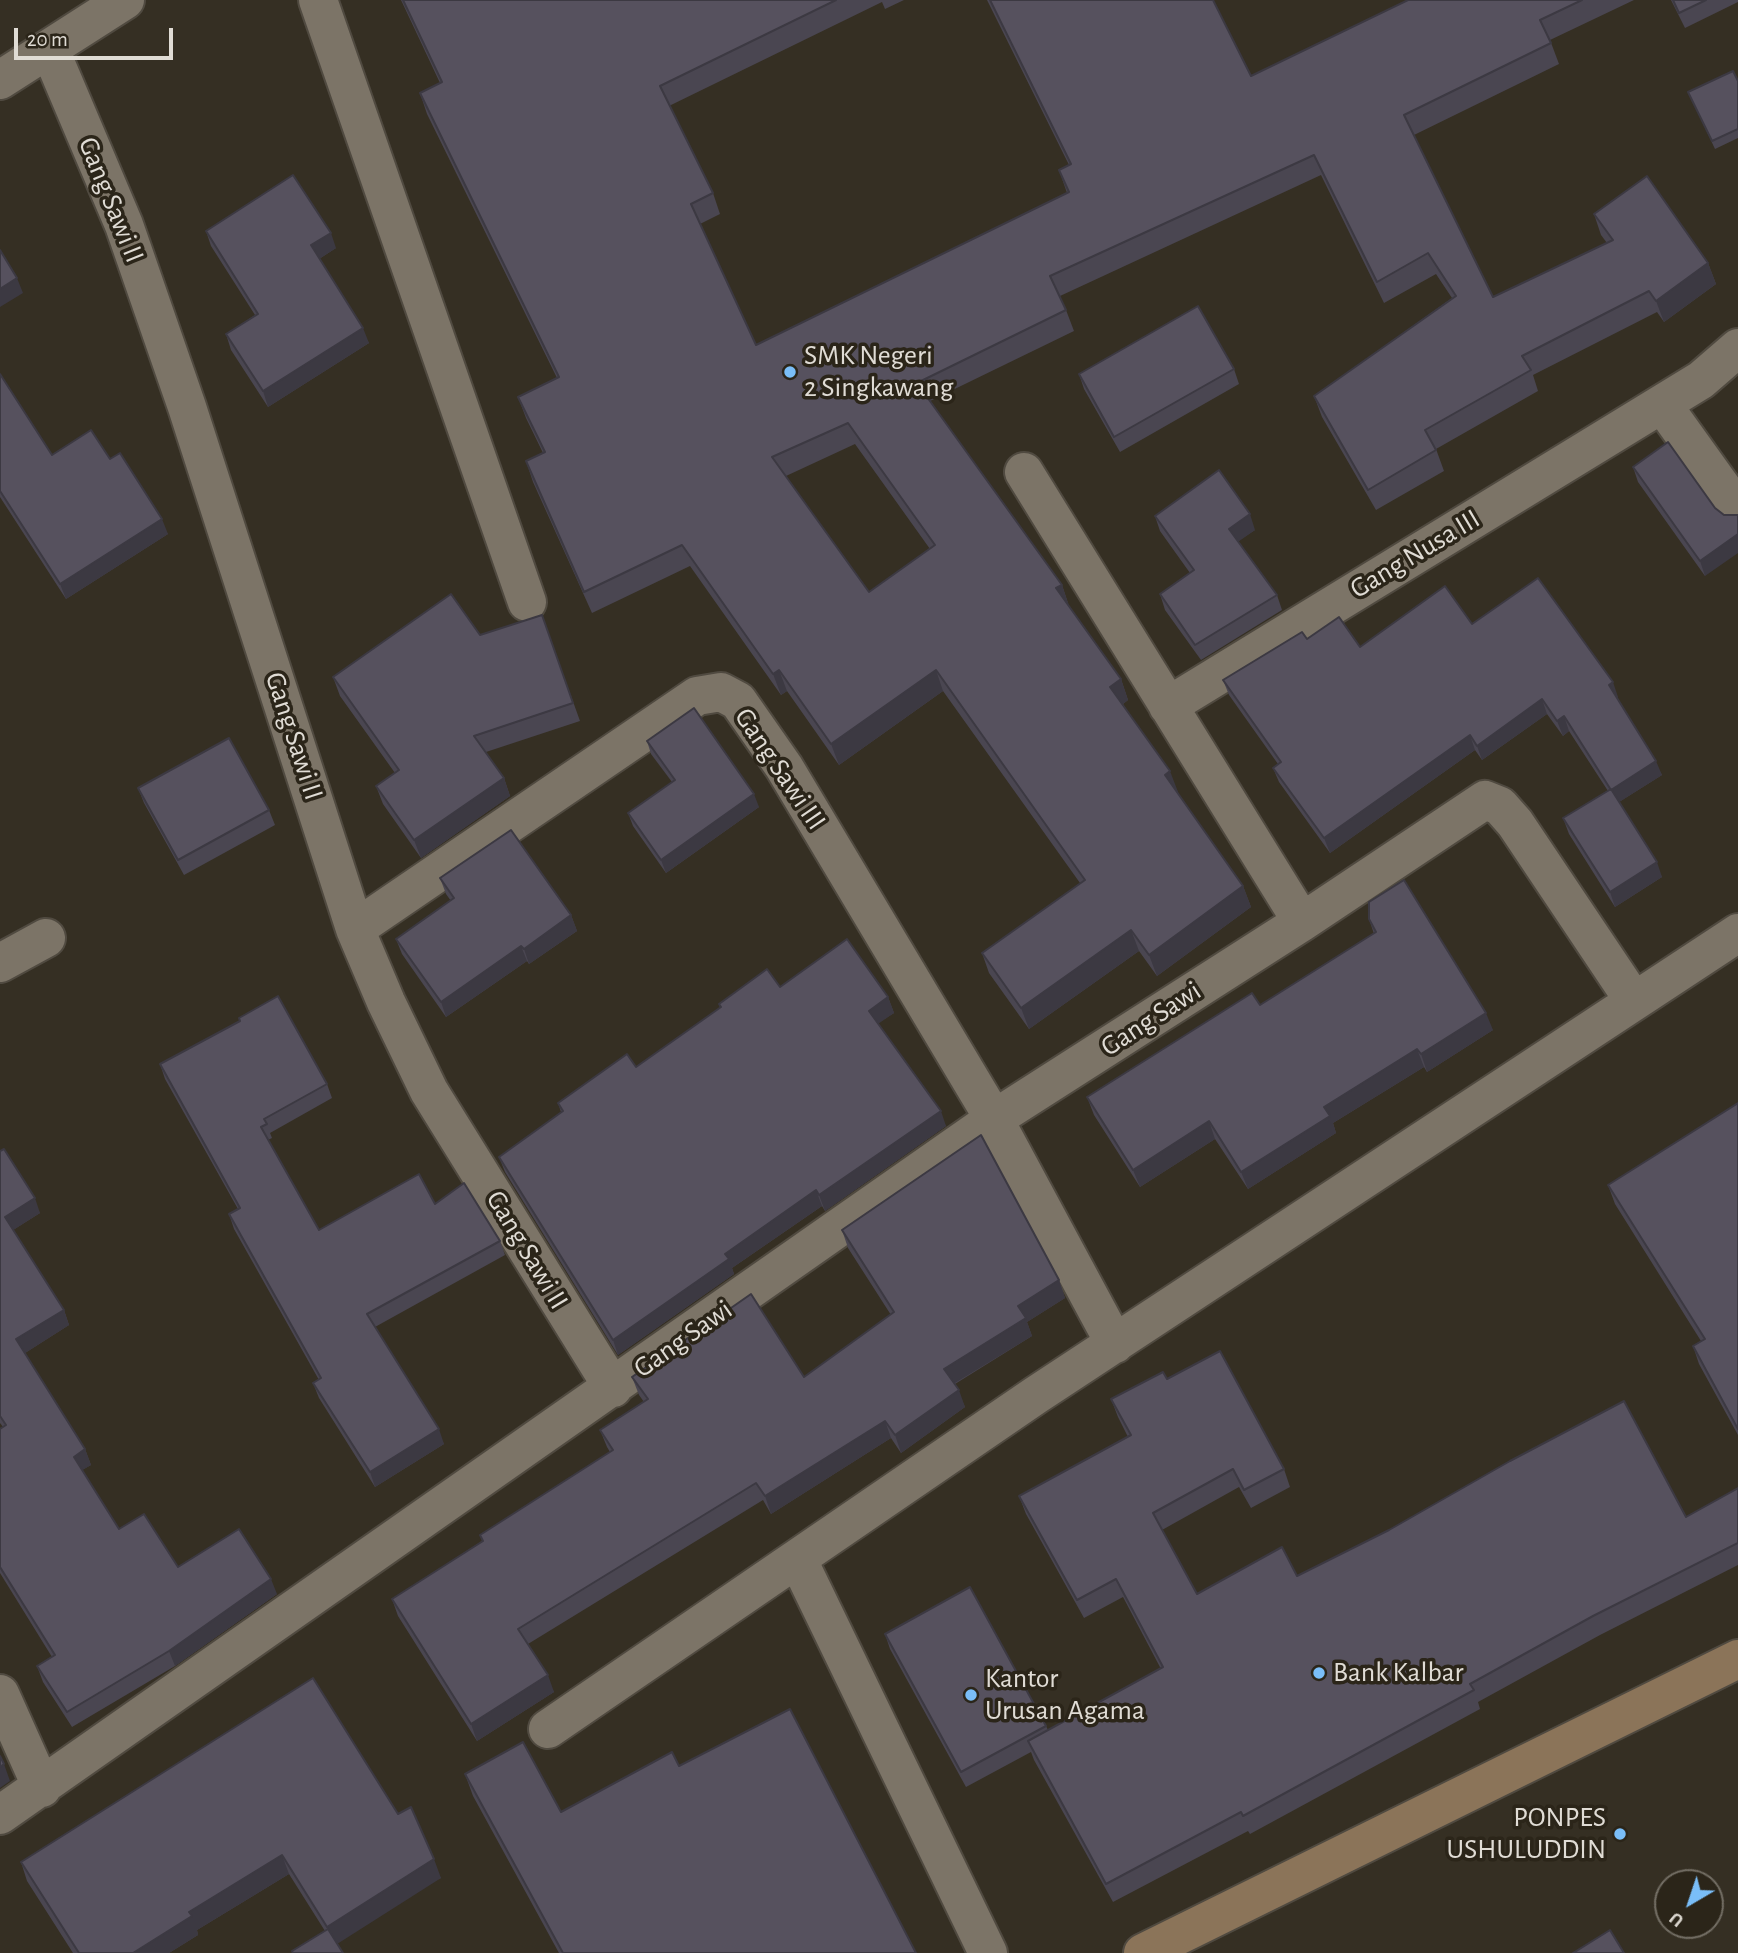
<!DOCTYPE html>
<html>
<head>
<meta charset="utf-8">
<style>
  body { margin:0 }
  #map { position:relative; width:1738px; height:1953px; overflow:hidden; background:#352f23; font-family:"Alegreya Sans",sans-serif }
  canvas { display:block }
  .north { position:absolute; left:1654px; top:1869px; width:70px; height:70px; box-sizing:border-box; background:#2b2519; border:2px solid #736e64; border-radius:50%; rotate:219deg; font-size:19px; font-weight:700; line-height:28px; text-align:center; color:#e0dcd5 }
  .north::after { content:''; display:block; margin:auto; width:24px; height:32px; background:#7abef8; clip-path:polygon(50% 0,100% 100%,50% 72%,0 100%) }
  .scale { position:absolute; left:14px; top:28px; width:159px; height:32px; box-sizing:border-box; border:4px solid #e0dcd5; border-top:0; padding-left:9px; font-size:21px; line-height:24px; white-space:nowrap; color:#e0dcd5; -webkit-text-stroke:5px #2b2519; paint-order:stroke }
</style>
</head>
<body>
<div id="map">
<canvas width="1738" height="1953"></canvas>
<div class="north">U</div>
<div class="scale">20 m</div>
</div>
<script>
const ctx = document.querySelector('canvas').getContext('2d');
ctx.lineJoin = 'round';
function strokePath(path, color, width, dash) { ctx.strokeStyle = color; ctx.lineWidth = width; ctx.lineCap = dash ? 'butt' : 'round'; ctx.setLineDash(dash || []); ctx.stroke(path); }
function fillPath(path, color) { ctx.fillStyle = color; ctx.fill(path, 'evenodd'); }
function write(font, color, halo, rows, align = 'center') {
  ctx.font = font + ' "Alegreya Sans",sans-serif'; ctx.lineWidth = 7; ctx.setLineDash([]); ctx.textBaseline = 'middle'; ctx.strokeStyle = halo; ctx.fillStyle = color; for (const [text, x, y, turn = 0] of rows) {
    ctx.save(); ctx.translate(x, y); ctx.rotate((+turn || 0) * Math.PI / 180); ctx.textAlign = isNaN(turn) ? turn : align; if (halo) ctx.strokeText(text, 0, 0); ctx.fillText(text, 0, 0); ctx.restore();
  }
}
const street = new Path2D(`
  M318,0l209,602
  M50,50l74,175 63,182 168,522 31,73 43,89 184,297
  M0,80l125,-80
  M1662,404l76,106
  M1024,472l278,450
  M1168,706l533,-326 37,-32
  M355,929l342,-233 24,-4 17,9 46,66 210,352 121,225
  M0,963l46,-25
  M798,1560l190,393
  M0,1694l42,94
  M548,1729l488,-334 702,-462
  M0,1815l994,-696 308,-197 183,-122 15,6 15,17 119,178`);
const secondary = new Path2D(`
  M1143,1953l595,-294`);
strokePath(street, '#504a40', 42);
strokePath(secondary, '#504a40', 42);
strokePath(street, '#7c7467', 38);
strokePath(secondary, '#8b7459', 38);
fillPath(new Path2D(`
  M401,0h503l-19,9 -3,-7 -213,104 44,87 7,21 -20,10 56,121 311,-152 -8,-23 10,-5 -82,-165h226l38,76 157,-76h226l-84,40 9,24 -145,71 79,162 114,-54 -6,-8 -7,-21 114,49 8,21 -52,38 -7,-10 -124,63 5,16 -102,58 8,22 -68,39 -54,-93 -8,-21 138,-98 -16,-24 -52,29 -63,-128 -261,121 6,14 8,21 -144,70 132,184 7,21 52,73 7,21 -5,4 55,88 -1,1 66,93 8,21 -94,69 -18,-25 -110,78 -40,-56 -7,-20 98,-70 -137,-192 -104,74 -52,-74 -6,4 -91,-129 -98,47 -59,-131 -7,-21 17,-8 -17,-35 -8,-21 39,-19 -130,-264 -7,-21 20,-10zM855,444l75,105 -61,43 -83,-116z
  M1671,0h67v2l-53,26z
  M1738,81v57l-23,11 -27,-57z
  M206,231l130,17 -17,11 50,84 -101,64 -37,-57 -5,-16 29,-19 -44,-69z
  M1234,369l5,15 -119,68 -36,-63 -5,-15z
  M0,374l52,81 58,4 58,75 -102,65 -66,-102z
  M1633,467l82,41 9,7 -19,61 -67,-94z
  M1155,516l100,14 -17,11 39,54 5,15 -81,50 -36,-50 -5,-16 30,-21 -30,-42z
  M542,615l38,106 -94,31 18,26 6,18 -89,62 -38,-54 -7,-18 19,-13 -55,-77 -7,-19 147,-42z
  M1307,639l53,8 258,50 -1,1 45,77 -43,27 43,75 -47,30 -46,-73 -6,-16 45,-27 -39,-60 -6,5 -16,-22 -65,46 -7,-10 -145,103 -51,-71 -6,-14 5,-4 -49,-69 -6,-15z
  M647,741l112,66 -93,66 -33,-47 -5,-13 44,-31 -21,-28z
  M138,788l131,22 6,15 -91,50 -40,-72z
  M440,878l131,37 6,16 -48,33 -2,-3 -81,56 -44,-63 -6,-15 55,-38 -5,-7z
  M1369,919l124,111 -66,42 -3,-5 -91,56 3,10 -88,56 -33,-50 -75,48 -46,-72 -7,-18 173,-92 114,-71z
  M780,987l108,10 6,16 -16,10 68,103 -121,85 -3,-5 -90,62 2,6 -116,81 -113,-183 -6,-15 62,-45 -3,-9 78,-36 84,-59 -1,-4z
  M160,1064l167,20 5,14 -62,35 2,5 -4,2 51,90 116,-26 65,37 5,14 -130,72 69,117 -69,43 -56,-89 -6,-15 6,-3 -85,-151 -5,-15 9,-5 -73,-130z
  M1738,1103v332l-39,-71 -6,-18 8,-5 -86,-137 -7,-19z
  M0,1151l40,62 -27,17 51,80 5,15 -44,28 60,96 6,16 -9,5 37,59 59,38 99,27 -102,72 -103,61 -29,-45 -6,-16 15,-9 -52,-84v-144l3,-2 -3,-4z
  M842,1230l217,50 6,18 -38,24 5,14 -77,48 10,23 -64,46 -10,-15 -120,76 -8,-14 -235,144 26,48 -77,49 -79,-125 -6,-17 90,-58 -2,-6 130,-83 -3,-5 -7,-17 44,-28 -5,-7 -7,-18h172l87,-62 -43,-67z
  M1167,1379l117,90 6,18 -39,21 -12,-21 -77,43 35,64 100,-18 389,-59 52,-29v77l-138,70 -122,67 2,7 -230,125 -2,-3 -135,71 -79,-142 -3,-8 -65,35 -76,-138 -5,-15 161,92 2,4 113,-61 -38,-72 -39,21 -58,-104 -7,-18 109,-59 -10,-20 -7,-18z
  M679,1766l237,187h-357l-86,-157 -8,-22 96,38z
  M398,1814l43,64 -116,53 -36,-57 -92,56 1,5 -29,18h-96l-46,-72 -6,-19z`), '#4a4651');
fillPath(new Path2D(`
  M331,233l5,15 -20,13 -5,-16z
  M1708,263l8,21 -52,38 -8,-21z
  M17,278l6,15 -23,14v-18z
  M363,328l6,15 -101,64 -5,-16z
  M1250,514l5,16 -20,14 -6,-15z
  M162,519l6,15 -102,65 -6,-15z
  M1738,534v19l-33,23 -5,-15z
  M1062,585l7,21 -13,-18z
  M779,670l8,21 -6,4 -8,-21z
  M936,670l7,21 -104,74 -8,-21z
  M1121,679l7,21 -10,8 -8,-21z
  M1613,682l5,15 -4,3 -5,-15z
  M1542,699l5,15 -65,46 -5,-14z
  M1564,716l5,15 -6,5 -6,-15z
  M1470,735l5,15 -145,103 -6,-15z
  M1656,761l6,14 -46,29 -5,-14z
  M1170,771l8,21 -6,4 -7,-21z
  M504,778l6,18 -89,62 -7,-18z
  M754,794l5,13 -93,66 -5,-13z
  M1657,862l5,15 -47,30 -5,-15z
  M1243,886l8,21 -94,69 -8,-21z
  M571,915l6,16 -48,33 -5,-15z
  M1131,930l8,21 -110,78 -8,-21z
  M521,946l6,15 -81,56 -5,-15z
  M888,997l6,16 -19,13 -6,-15z
  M1486,1013l7,17 -66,42 -6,-18z
  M1417,1049l7,18 -91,56 3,10 -88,56 -7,-17 83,-65z
  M941,1111l5,15 -121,85 -6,-16z
  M1209,1121l6,18 -75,48 -7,-17z
  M816,1190l6,16 -90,62 2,6 -116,81 -5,-15 112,-86z
  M35,1198l5,15 -30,19 -5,-15z
  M1059,1280l6,18 -38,24 5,14 -82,50 -6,-17 74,-63z
  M64,1310l5,15 -47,30 -6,-16z
  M959,1390l6,17 -64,46 -6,-18z
  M885,1421l6,17 -120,76 -6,-18z
  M439,1429l5,15 -69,43 -5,-15z
  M85,1449l6,16 -12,7 -5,-15z
  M271,1579l6,15 -102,72 -6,-15z
  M548,1675l6,17 -77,49 -6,-17z
  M4,1764l6,17 -10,7v-21z
  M282,1855l7,19 -92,56 1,5 -29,18h-36l56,-41z
  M434,1859l7,19 -107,68 -7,-19z`), '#3c3942');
const building = new Path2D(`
  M403,0h433l-176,86 53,107 -22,11 65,141 313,-153 -10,-22 12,-6 -81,-164h223l38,76 157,-76h174l-42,20 11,23 -147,72 89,182 120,-57 -19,-26 53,-38 61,87 -52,38 -7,-10 -127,65 9,14 -106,60 11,20 -68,40 -54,-94 142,-100 -28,-43 -51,29 -63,-127 -264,121 16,34 -149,73 145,202 -6,3 65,91 -11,8 60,84 -5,4 78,111 -94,69 -18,-25 -110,78 -39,-55 103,-73 -149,-210 -105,74 -52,-74 -6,4 -91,-129 -98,47 -58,-131 19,-9 -27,-55 41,-20 -139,-284 22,-11zM848,423l87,122 -66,47 -97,-135z
  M1673,0h33l-27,13z
  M1733,71l5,10v48l-26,12 -24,-49z
  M293,175l38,58 -20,12 52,83 -100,63 -37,-57 32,-20 -52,-83z
  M0,250l17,28 -17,11z
  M1198,306l36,63 -120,68 -35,-63z
  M0,374l52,81 39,-25 19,29 10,-6 42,66 -102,65 -60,-93z
  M1668,442l47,66 9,7h14v19l-38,27 -67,-94z
  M1219,470l31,44 -21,15 48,66 -82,50 -35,-51 34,-24 -39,-54z
  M1538,578l75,104 -4,3 47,76 -45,29 -47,-74 -7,5 -15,-22 -65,47 -7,-11 -146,103 -51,-70 8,-6 -58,-82 79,-48 5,7 32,-22 21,30 85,-61 27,38z
  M451,594l29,41 62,-20 31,88 -99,33 30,42 -90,62 -38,-54 23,-16 -66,-93z
  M694,708l60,86 -93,66 -33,-47 47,-33 -28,-39z
  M229,738l40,72 -91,50 -40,-72z
  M1611,789l46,73 -47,30 -47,-74z
  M511,830l60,85 -47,34 -3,-3 -80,56 -45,-63 58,-41 -14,-20z
  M1404,880l82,133 -65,41 -4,-5 -93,58 6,9 -89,56 -32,-51 -76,49 -46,-73 165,-104 8,12 116,-73 -7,-13v-17z
  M847,939l41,58 -19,14 72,100 -122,84 -3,-5 -91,64 4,5 -116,81 -114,-183 64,-46 -5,-8 69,-49 9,13 85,-60 -2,-3 48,-35 13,18z
  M278,996l49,88 -63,35 3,5 -6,3 58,103 100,-56 16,30 29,-21 36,58 -133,73 72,115 -69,43 -57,-89 8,-5 -92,-164 11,-6 -80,-144 80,-43 -1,-3z
  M1738,1103v326l-45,-83 12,-7 -97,-154z
  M981,1135l78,145 -41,26 8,12 -82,51 15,21 -64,45 -10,-14 -120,75 -9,-13 -238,146 30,46 -77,49 -79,-125 91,-58 -3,-6 133,-85 -13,-20 48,-31 -16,-22 119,-83 53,83 90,-65 -52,-82z
  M4,1149l31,49 -30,19 59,93 -48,29 69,110 -11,8 45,72 25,-15 34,53 61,-38 32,50 -102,72 -102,61 -30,-46 18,-11 -55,-88v-138l6,-4 -6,-9v-265z
  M1220,1351l64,118 -40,21 -11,-21 -80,44 44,81 85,-47 15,29 92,-46 121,-69 114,-60 62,116 52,-29v55l-145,73 -123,68 4,6 -231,126 -2,-4 -135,72 -78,-143 135,-74 -47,-88 -39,21 -58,-104 112,-61 -20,-36 52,-27 4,7z
  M970,1587l76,139 -85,46 -76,-138z
  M313,1678l85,136 13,-7 23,52 -107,68 -45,-72 -93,57 3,4 -59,37h-54l-58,-91z
  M790,1709l126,244h-353l-98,-179 58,-32 38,70 111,-60 7,14z
  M0,1756l4,8 -4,3z
  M328,1929l15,24h-50l-1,-2z
  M1610,1930l14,23h-51z`);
fillPath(building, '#56515e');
strokePath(building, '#3c3942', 2);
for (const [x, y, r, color] of [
  [790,372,7,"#7abef8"],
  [1319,1673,7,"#7abef8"],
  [971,1695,7,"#7abef8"],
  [1620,1834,7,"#7abef8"]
]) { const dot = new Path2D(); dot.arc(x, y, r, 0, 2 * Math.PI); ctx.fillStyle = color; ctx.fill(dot); strokePath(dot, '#2b2519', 2.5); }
write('28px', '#e0dcd5', '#2b2519', [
  ["Gang Sawi II",111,200,68],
  ["Gang Nusa III",1415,554,-31],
  ["Gang Sawi II",294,736,72],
  ["Gang Sawi III",780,769,56],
  ["Gang Sawi",1151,1019,-33],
  ["Gang Sawi II",527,1250,59],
  ["Gang Sawi",683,1339,-35]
]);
write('28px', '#e0dcd5', '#2b2519', [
  ["SMK Negeri",804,356],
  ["2 Singkawang",804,388],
  ["Bank Kalbar",1333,1673],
  ["Kantor",985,1679],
  ["Urusan Agama",985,1711],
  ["PONPES",1606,1818,"right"],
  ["USHULUDDIN",1606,1850,"right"]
], 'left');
</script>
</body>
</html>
